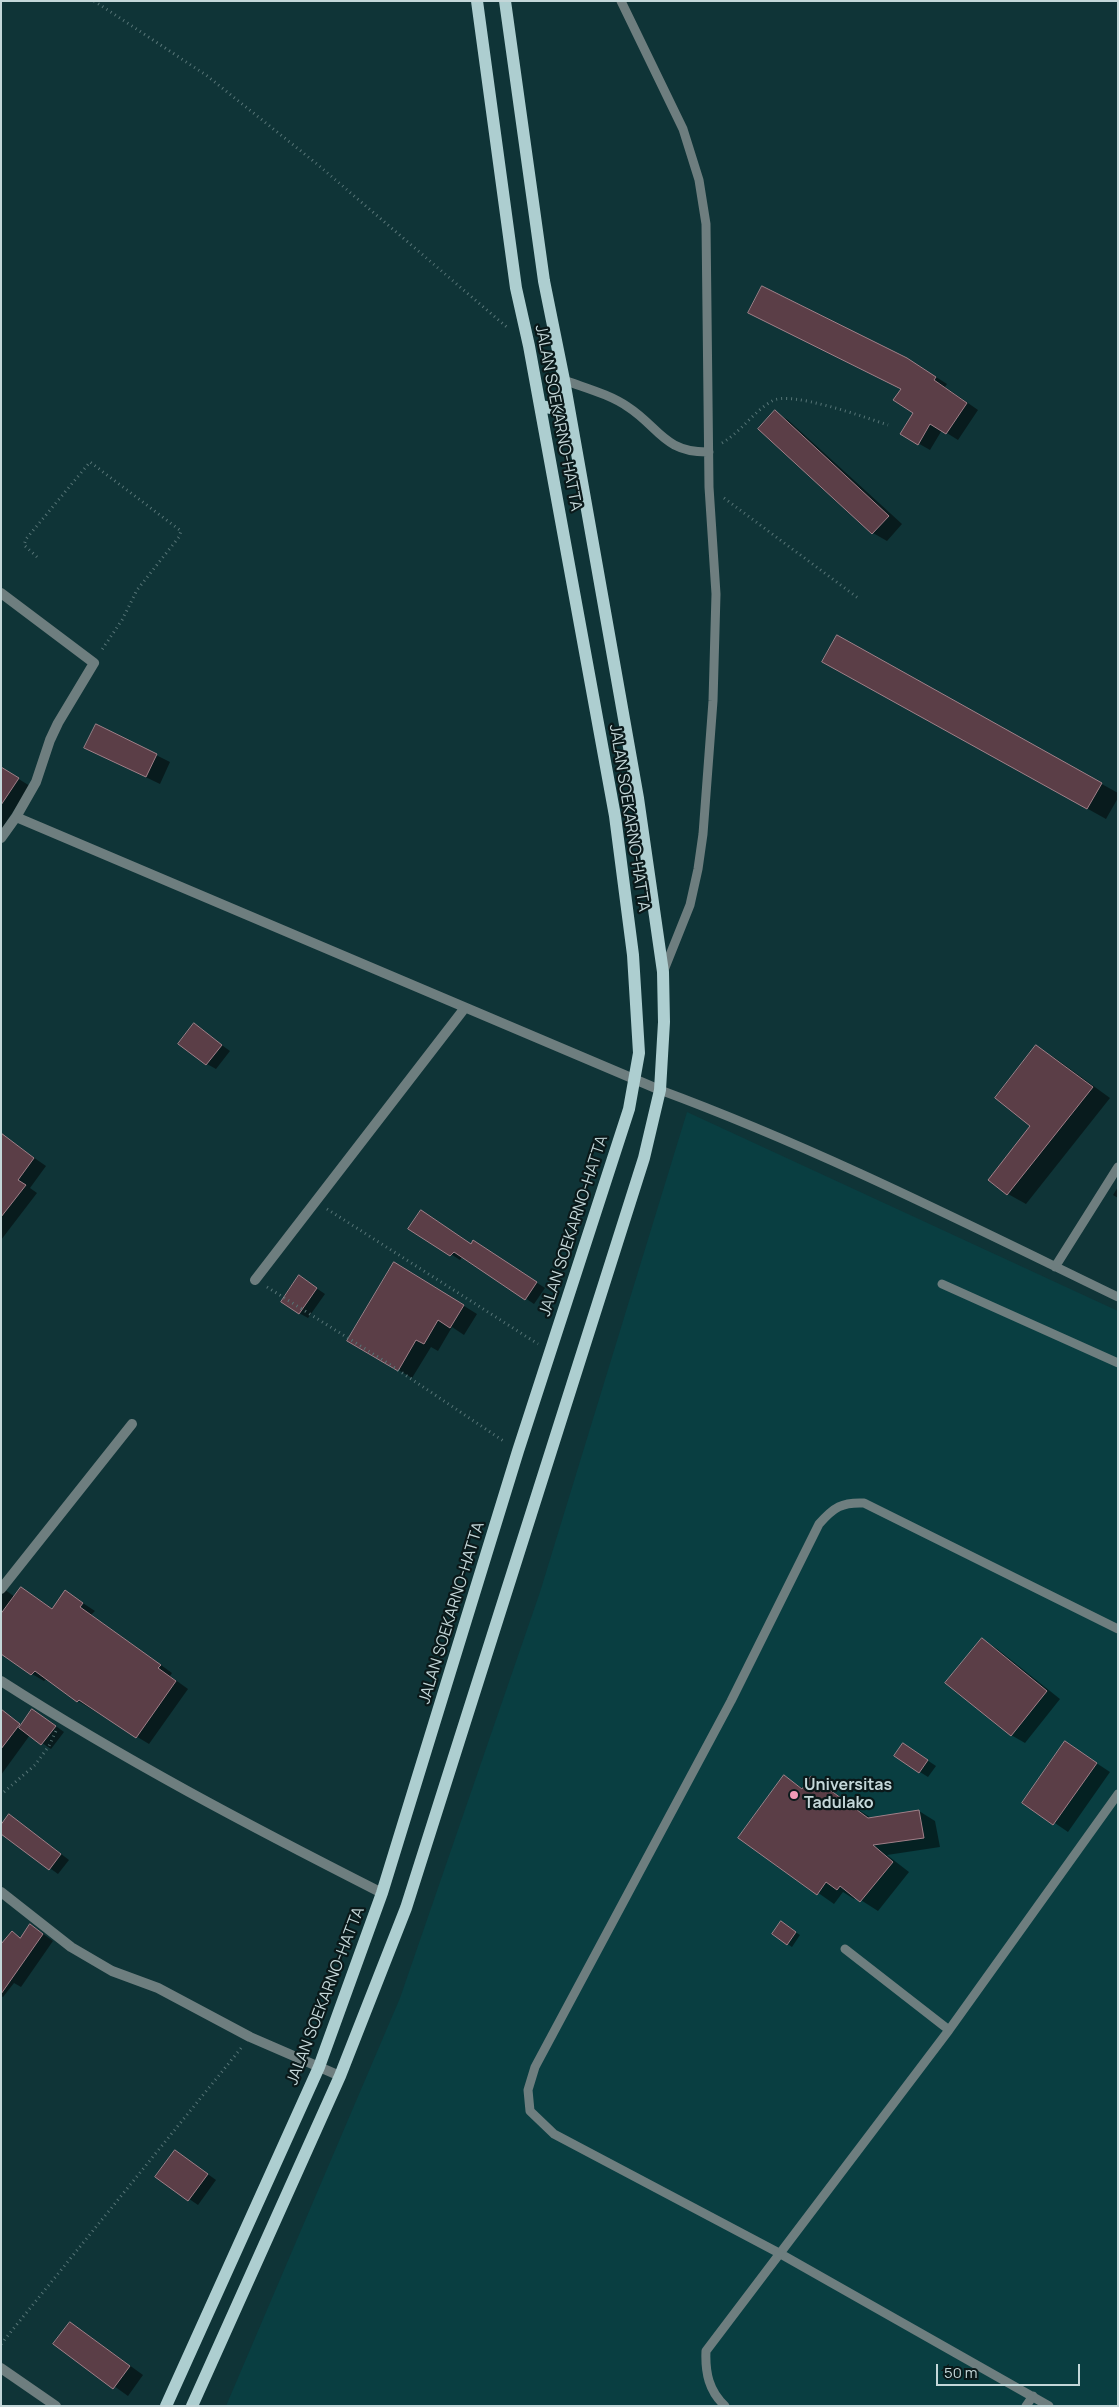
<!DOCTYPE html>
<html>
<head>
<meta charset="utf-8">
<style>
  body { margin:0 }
  #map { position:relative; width:1119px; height:2407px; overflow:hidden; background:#0f3437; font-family:Manrope,sans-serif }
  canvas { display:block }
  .frame { position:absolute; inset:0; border:2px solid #c4d7d9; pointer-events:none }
  .scale { position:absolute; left:936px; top:2364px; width:144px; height:22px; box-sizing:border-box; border:2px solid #c4d7d9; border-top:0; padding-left:6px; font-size:15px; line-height:18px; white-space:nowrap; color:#c4d7d9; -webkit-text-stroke:4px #0a191a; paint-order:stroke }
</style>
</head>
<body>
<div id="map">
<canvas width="1119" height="2407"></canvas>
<div class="frame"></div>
<div class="scale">50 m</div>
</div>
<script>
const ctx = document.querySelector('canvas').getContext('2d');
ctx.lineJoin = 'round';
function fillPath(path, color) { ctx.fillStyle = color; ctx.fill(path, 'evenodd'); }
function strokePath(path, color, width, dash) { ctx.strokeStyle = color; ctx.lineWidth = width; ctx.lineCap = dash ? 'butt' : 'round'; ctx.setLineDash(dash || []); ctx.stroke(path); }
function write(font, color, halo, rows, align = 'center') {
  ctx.font = font + ' Manrope,sans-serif'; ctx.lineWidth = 4.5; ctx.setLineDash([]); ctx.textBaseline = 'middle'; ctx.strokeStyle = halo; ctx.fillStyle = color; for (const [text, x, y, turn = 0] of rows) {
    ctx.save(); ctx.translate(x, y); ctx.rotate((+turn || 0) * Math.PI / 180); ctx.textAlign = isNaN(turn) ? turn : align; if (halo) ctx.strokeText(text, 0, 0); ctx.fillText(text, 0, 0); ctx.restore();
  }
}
fillPath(new Path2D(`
  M687,1112l431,199v1095h-892l174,-408 140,-406z`), '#093e41');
fillPath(new Path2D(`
  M919,366l28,18 -2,3 33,23 -20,30 -16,-10 -12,20 -28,-16 12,-21z
  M775,412l13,8 114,104 -15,17 -14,-8 -114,-104z
  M837,637l281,156v5l-12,21 -264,-147z
  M100,755h56l14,7 -10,22z
  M1,768l29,18 -29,44z
  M194,1025l36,26 -14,18 -9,-5z
  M1037,1047l18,11 55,40 -84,106 -18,-10 24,-68z
  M7,1139l39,27 -16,22 7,5 -36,47v-93z
  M1118,1187v11l-5,-3z
  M410,1228l72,19 63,41 -11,16 -71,-48 -3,4z
  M408,1271l69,43 -13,21 -12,-8 -14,24 -7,-4 -19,31 -63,-37z
  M300,1277l25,17 -17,24 -9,-5z
  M1,1587l14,10 6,-9 32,21 13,-17 29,19 -4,4 81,58 -2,3 18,13 -39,55 -71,-43 -31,-23 -3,3 -12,-7 -31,-22z
  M982,1640l14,8 64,51 -35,44 -14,-8z
  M1,1711l21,14 20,-9 22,16 -13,17 -21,-14 -29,40z
  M1066,1743l44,29 -42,60 -44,-30z
  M912,1750l24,16 -8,11 -8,-5z
  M784,1777l20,12 8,-11 59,40 48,-7 16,10 5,26 -53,8 22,17 -31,39 -22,-14 -2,2 -11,-7 -9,12 -94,-66z
  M18,1821l51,39 -11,14 -57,-41z
  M31,1925l22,16 -32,46 -7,-4 -11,14 -2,-1v-50l11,-13 10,5z
  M785,1925l15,10 -8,12 -19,-13z
  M184,2157l32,23 -18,25 -41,-28z
  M71,2323l72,52 -15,21 -73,-52z`), '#0007');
const building = new Path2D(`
  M762,286l145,72 29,19 -2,3 33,23 -21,31 -16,-10 -12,21 -18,-11 13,-21 -20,-13 8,-11 -153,-76z
  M775,410l114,106 -17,18 -114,-105z
  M837,635l265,148 -15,26 -265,-147z
  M96,724l61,30 -11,23 -62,-29z
  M1,767l18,11 -18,27z
  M194,1023l28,22 -16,20 -28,-21z
  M1036,1045l57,42 -86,108 -19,-15 42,-54 -35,-28z
  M1,1133l33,25 -16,22 8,5 -25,32z
  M421,1210l50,34 2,-4 64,42 -12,18 -71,-48 -4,4 -42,-27z
  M394,1262l70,43 -14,23 -12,-8 -14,24 -8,-4 -18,31 -51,-30z
  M299,1275l18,13 -18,26 -18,-12z
  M21,1587l31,22 13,-19 18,13 -3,4 81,58 -3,3 18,13 -40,57 -57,-38 -2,2 -42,-31 -4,4 -30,-21v-40z
  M982,1638l65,53 -36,45 -66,-53z
  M1,1709l19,15 -19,25z
  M32,1709l24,17 -15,19 -22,-17z
  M1065,1741l32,22 -44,62 -31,-22z
  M903,1743l25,17 -9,13 -25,-17z
  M784,1775l18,14 9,-13 57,42 51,-8 5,28 -51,7 20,17 -33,40 -20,-16 -3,4 -11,-8 -9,13 -79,-57z
  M9,1814l52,40 -12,16 -48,-36v-9z
  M781,1921l15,11 -9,13 -15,-11z
  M30,1924l13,10 -42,60v-50l11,-13 8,7z
  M175,2150l33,24 -20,27 -33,-24z
  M70,2322l60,44 -17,23 -60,-45z`);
fillPath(building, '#5b3e47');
strokePath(building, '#a08089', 1);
strokePath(new Path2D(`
  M94,1l112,74 111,89 192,165
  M722,443c19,-11 31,-31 50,-42 18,-11 95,17 116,24
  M724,498l134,100
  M37,557l-13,-12 2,-6 64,-77 91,69 -2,6 -42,53 -15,30 -21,31
  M327,1209l211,135
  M267,1287l119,75 119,80
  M4,1792l31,-27 14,-19 7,-15
  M1,2344l241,-297`), '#577577', 3, [1, 4]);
strokePath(new Path2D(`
  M621,1l62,128 16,51 7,44 3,263 7,107 -3,107 -10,133 -5,35 -8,36 -26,65
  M564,380c21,8 45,14 64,27 31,20 36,46 81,45
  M660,1090c157,58 307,134 458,207
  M1055,1267l63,-100
  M942,1284l176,79
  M845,1949l104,81
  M725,2406c-16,-15 -20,-33 -19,-55l243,-321 169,-236
  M1026,2406l7,-10
  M1049,2406l-270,-153 -225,-119 -24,-23 -2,-21 7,-23 196,-366 88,-177c15,-17 23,-22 45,-21l254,126`), '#6e7e7f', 9);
strokePath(new Path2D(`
  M1,593l93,70 -36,60 -8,17 -14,42 -20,35
  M1,838l15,-21 644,273
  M255,1280l209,-271
  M1,1589l131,-165
  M1,1681c123,79 251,146 381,212
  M1,1892l70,55 41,24 46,17 92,49 90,39
  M1,2368l55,38`), '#6e7e7f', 10);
strokePath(new Path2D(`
  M540,406l29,5
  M166,2406l153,-339 63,-174 136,-442 111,-342 10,-56 -6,-98 -18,-139 -86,-470 -13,-58 -39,-287
  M192,2406l148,-330 66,-168 238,-750 16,-68 4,-68 -1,-50 -25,-174 -74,-418 -20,-99 -39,-280`), '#adced0', 12);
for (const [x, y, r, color] of [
  [794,1795,5,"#f09ab6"]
]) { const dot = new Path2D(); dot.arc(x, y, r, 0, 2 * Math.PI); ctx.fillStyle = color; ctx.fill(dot); strokePath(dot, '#0a191a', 2); }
write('16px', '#c4d7d9', '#0a191a', [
  ["JALAN SOEKARNO-HATTA",558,418,79],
  ["JALAN SOEKARNO-HATTA",629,818,81],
  ["JALAN SOEKARNO-HATTA",574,1226,-72],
  ["JALAN SOEKARNO-HATTA",452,1613,-73],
  ["JALAN SOEKARNO-HATTA",326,1996,-69]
]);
write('bold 16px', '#c4d7d9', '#0a191a', [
  ["Universitas",804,1786],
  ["Tadulako",804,1804]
], 'left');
</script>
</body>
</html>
